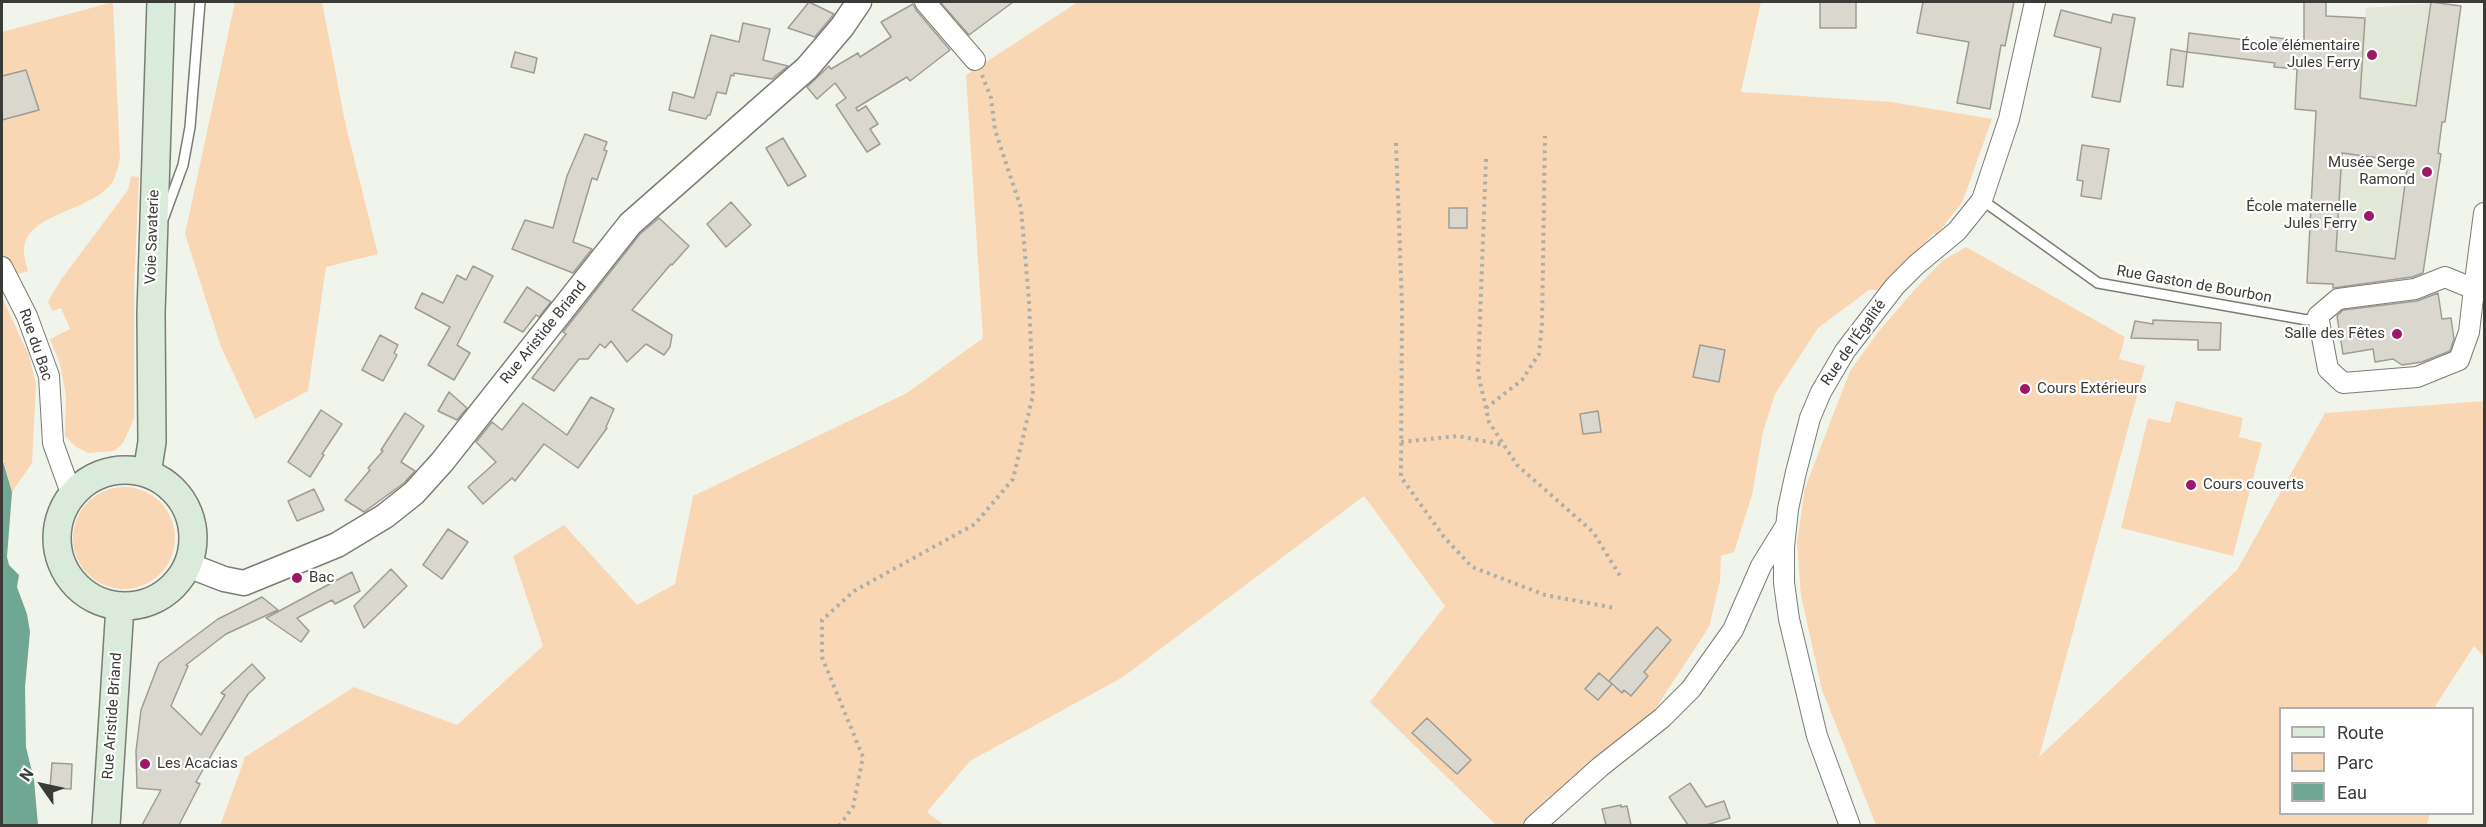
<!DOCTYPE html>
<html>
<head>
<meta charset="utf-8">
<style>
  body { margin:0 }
  #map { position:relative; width:2486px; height:827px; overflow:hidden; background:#f1f4eb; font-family:Roboto,sans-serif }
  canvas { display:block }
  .frame { position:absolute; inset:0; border:3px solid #3a3b37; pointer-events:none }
  .legend { position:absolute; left:2279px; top:707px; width:195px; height:108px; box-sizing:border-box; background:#fff; border:2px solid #b0b1af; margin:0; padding:8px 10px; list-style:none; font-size:18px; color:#3a3b37 }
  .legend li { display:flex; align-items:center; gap:12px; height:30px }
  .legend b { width:30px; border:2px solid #b0b1af }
  .north { position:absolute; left:12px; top:755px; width:60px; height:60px; -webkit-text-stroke:4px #fff; paint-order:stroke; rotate:304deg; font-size:16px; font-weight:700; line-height:24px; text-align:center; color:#3a3b37 }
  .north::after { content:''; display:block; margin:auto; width:21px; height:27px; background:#3a3b37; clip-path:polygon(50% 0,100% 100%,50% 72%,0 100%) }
</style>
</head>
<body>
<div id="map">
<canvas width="2486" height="827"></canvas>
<div class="frame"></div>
<ul class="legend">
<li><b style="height:8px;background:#daebdb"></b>Route</li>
<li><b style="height:16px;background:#f9d7b4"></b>Parc</li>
<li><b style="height:16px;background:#70a694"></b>Eau</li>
</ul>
<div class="north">N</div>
</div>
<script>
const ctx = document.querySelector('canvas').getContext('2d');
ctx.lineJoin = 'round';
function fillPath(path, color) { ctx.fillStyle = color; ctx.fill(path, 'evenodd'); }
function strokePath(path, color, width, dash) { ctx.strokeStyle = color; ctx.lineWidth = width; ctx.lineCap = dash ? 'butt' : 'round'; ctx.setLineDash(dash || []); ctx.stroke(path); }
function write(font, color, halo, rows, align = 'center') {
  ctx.font = font + ' Roboto,sans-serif'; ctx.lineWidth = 4.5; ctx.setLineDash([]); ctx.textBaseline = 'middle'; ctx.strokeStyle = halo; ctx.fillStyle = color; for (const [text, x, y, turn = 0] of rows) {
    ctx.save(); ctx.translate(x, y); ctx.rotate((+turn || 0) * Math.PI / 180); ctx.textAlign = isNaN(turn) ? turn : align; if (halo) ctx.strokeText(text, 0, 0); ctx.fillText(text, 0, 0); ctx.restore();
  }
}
fillPath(new Path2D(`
  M2430,3l-16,114 -27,-15 -70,-10 9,-76 39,2 1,-10z
  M2323,150l56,8 31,-7 -16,112 -11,-6 -47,-6 -22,-71 -1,-12 9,1z`), '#e3e7d7');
fillPath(new Path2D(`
  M113,2l7,156c-2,8 -4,20 -9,26 -20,26 -77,29 -86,59 -3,9 1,20 3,28l-10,3 -16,-2v-240z
  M235,2h87l23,120 33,132 -52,13 -18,124 -53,28 -34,-72 -36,-113z
  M1078,2h683l-20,90 150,10 101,17 -30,84 -25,31h-4l-6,6v2l-34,32 1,3 -11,13h-14l-51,38 -43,66 -12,38 -11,63 -18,57 -13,4 -1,25 -11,46 -61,93 -40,31 -85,74h-27l-126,-123 75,-96 -81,-110 -241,181 -153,84 -43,51 17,13 -724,1 25,-69 109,-70 103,38 86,-79 -30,-90 51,-31 73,80 38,-21 18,-88 214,-103 76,-55 -17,-263z
  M131,176l8,1 -5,111v131l-11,24 -9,8 -26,2 -12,-6 -11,-11 1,-40 -6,-32 -10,-25 20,-10 -9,-21 -9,3 -4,-9 12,-21 68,-91z
  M1966,247l159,90 -6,22 26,7 -106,391 198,-187 88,-157 159,-12v256l-10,-11 -40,62h-154v106h150l-3,11h-551l-54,-135 -21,-94 -4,-53 8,-55 45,-117 29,-40 38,-44 25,-26z
  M2,297l27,59 7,28 -4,79 -20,29 -10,-37z
  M2176,401l67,17 -4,19 23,6 -29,113 -112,-28 27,-110 22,5z
  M73 538a51 51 0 1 1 102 0a51 51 0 1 1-102 0Z`), '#f9d7b4');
fillPath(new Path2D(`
  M2,458l10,34 -5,65 2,8 10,10 -2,12 10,27 3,18 -5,55 1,60 8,33 4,45h-36z`), '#70a694');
const building = new Path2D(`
  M809,2l25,12 -19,23 -27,-9z
  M940,2h73l-44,33z
  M1820,2h36v26h-36z
  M1923,2h91l-9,44 -4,-1 -11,64 -33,-6 12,-61 -52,-9z
  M2304,2h22v14l39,2 -5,80 56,8 15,-104 30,4 -16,116h-3l-4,31 3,1 -18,119 -11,4 -79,11v-4l-26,-1 9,-172 -21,-2 2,-40 -23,-2 1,-4 -88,-11 2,-19 81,10v-6l34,4zM2342,153l66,9 -13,97 -59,-8z
  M913,4l3,6 34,40 -40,31 -3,-4 -51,31 2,3 8,-5 12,18 -8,5 10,15 -13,8 -31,-47 10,-7 -11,-15 -18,16 -10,-12 22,-21 2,3 27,-16 2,4 31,-20 -10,-15z
  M2061,10l50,13 2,-9 22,4 -15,84 -28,-5 9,-49 -47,-12z
  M743,23l27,6 -7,31 25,6 -16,13 -38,-6v3l-3,-1 -5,19 -9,-2 -7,23h-2l-2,4 -37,-9 4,-18 21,6 17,-63 28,7z
  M2171,49l16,3 -4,35 -16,-2z
  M515,52l22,6 -3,15 -23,-6z
  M26,70l13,40 -37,10v-44z
  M585,134l22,8 -3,8 3,1 -10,29 -5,-2 -19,64 19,7 -19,24 -61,-24 13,-29 28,8 14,-52z
  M783,138l23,38 -18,10 -22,-38z
  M2082,145l27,4 -8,50 -20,-3 2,-15 -6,-1z
  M731,202l20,23 -25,22 -19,-23z
  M1449,208h18v20h-18z
  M659,218l30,28 -17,19 -1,-1 -39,46 40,25 -2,12 -6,8 -18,-11 -19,18 -16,-21 -6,7 -5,-4 -12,15h-9l-25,32 -22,-13 34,-44 -3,-2 77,-98z
  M473,266l20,10 -36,69 13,8 -16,27 -26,-15 22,-38 -35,-19 7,-15 21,10 14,-28 9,5z
  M527,287l24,15 -12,15 -3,-2 -13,17 -19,-10z
  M2438,293l4,26 9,-1 3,21 -4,12 -28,11 -20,3 -9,-6 -18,3 -2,-13 -30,5 -6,-38 6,-6 74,-9z
  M2153,320l68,3 -1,27h-22v-10l-67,-2 4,-17 18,3z
  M380,335l18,10 -4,8 3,2 -14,26 -21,-11z
  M1700,345l25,5 -6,32 -26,-5z
  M449,392l18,16 -10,12 -19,-9z
  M591,397l23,12 -8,18 1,1 -29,40 -34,-24 -29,37 -3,-3 -29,26 -15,-17 28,-25 -20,-20 16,-20 10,8 21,-27 44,32z
  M321,410l21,14 -20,30 2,1 -14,22 -22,-15z
  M1598,411l3,21 -18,2 -3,-20z
  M405,413l19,13 -23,36 14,9 -11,12 -40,29 -19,-12 25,-30 -2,-2 15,-17 -2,-1z
  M314,489l10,21 -27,11 -9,-20z
  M448,529l20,13 -26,37 -19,-14z
  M391,569l16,17 -43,42 -10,-22z
  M352,572l8,19 -25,13 -3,-4 -35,18 12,13 -8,11 -35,-24z
  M262,597l16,13 -52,24 -40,31 2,1 -17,40 30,29 24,-40 -4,-2 31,-29 13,14 -17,16 -32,53 -20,35 4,2 -21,41h-37l19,-35 -24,-2 -1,-37 5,-41 18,-47 59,-44z
  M1657,627l14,13 -27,32 4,4 -17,20 -7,-6 -2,3 -13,-12z
  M1599,673l13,11 -14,16 -13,-11z
  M1427,718l44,42 -14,14 -45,-41z
  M52,763l20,1 -1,25 -21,-1z
  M1690,783l16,24 18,-6 6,17 -24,7h-18l-19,-28z
  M1621,805v2l6,-1 4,19h-25l-4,-16z`);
fillPath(building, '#d9d7ce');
strokePath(building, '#9e9c94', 1.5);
const service = new Path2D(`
  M1982,200l116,83 209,37 11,-4
  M164,217l19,-52 7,-38 10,-125`);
const minor = new Path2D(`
  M925,2l50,58
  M2484,213l-10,76 10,2
  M2,267l25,49 22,60 4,67 19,53
  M2445,277l29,12 -5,43 -10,28 -42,17 -74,6 -15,-14 -10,-53 20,-17 77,-10z
  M1534,826l66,-59 62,-49 29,-29 42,-59 28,-64 24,-39
  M1850,826l-33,-90 -28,-117 -5,-36v-36l4,-38 8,-37 14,-54 11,-26 24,-41 50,-65 21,-21 41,-34 25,-31 27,-81 26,-117`);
const tertiary = new Path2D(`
  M188,565l36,14 20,4 93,-38 48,-29 29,-23 28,-31 188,-238 177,-156 35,-41 17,-25`);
const secondary = new Path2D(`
  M57 538a68 68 0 1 1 136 0a68 68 0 1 1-136 0Z
  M147,473l5,-31 -1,-129 10,-311
  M106,826l14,-220`);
strokePath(service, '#7a7d75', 12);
strokePath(minor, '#7a7d75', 22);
strokePath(tertiary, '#7a7d75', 27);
strokePath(secondary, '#7a7d75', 30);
strokePath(new Path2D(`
  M1396,143l6,162 -1,172 43,60 28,30 73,28 70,13
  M1486,159l-8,214 11,49 28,43 76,67 29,47
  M1486,408l36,-28 17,-26 3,-30 3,-188
  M1401,442l57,-6 46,9
  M839,826l14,-19 10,-50 -41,-100v-37l32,-29 121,-67 38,-45 20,-84 -4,-94 -8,-93 -26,-78 -4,-32 -9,-23`), '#adafa8', 4, [3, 4.5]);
strokePath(service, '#fff', 9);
strokePath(minor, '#fff', 20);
strokePath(tertiary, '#fff', 24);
strokePath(secondary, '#daebdb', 27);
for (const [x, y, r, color] of [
  [2372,55,6,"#9d1869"],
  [2427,172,6,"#9d1869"],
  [2369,216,6,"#9d1869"],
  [2397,334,6,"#9d1869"],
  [2025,389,6,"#9d1869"],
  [2191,485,6,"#9d1869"],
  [297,578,6,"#9d1869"],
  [145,764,6,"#9d1869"]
]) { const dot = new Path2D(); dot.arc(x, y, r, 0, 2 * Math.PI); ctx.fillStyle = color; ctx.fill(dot); strokePath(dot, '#fff', 2); }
write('15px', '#3a3b37', '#fff', [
  ["École élémentaire",2360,46],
  ["Jules Ferry",2360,63],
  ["Musée Serge",2415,163],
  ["Ramond",2415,180],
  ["École maternelle",2357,207],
  ["Jules Ferry",2357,224],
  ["Salle des Fêtes",2385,334],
  ["Cours Extérieurs",2037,389,"left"],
  ["Cours couverts",2203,485,"left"],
  ["Bac",309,578,"left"],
  ["Les Acacias",157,764,"left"]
], 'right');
write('15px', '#3a3b37', '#fff', [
  ["Voie Savaterie",153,237,-88],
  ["Rue Gaston de Bourbon",2194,285,10],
  ["Rue Aristide Briand",544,333,-51],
  ["Rue de l'Égalité",1854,343,-55],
  ["Rue du Bac",35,345,71],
  ["Rue Aristide Briand",113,716,-86]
]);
</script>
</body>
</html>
